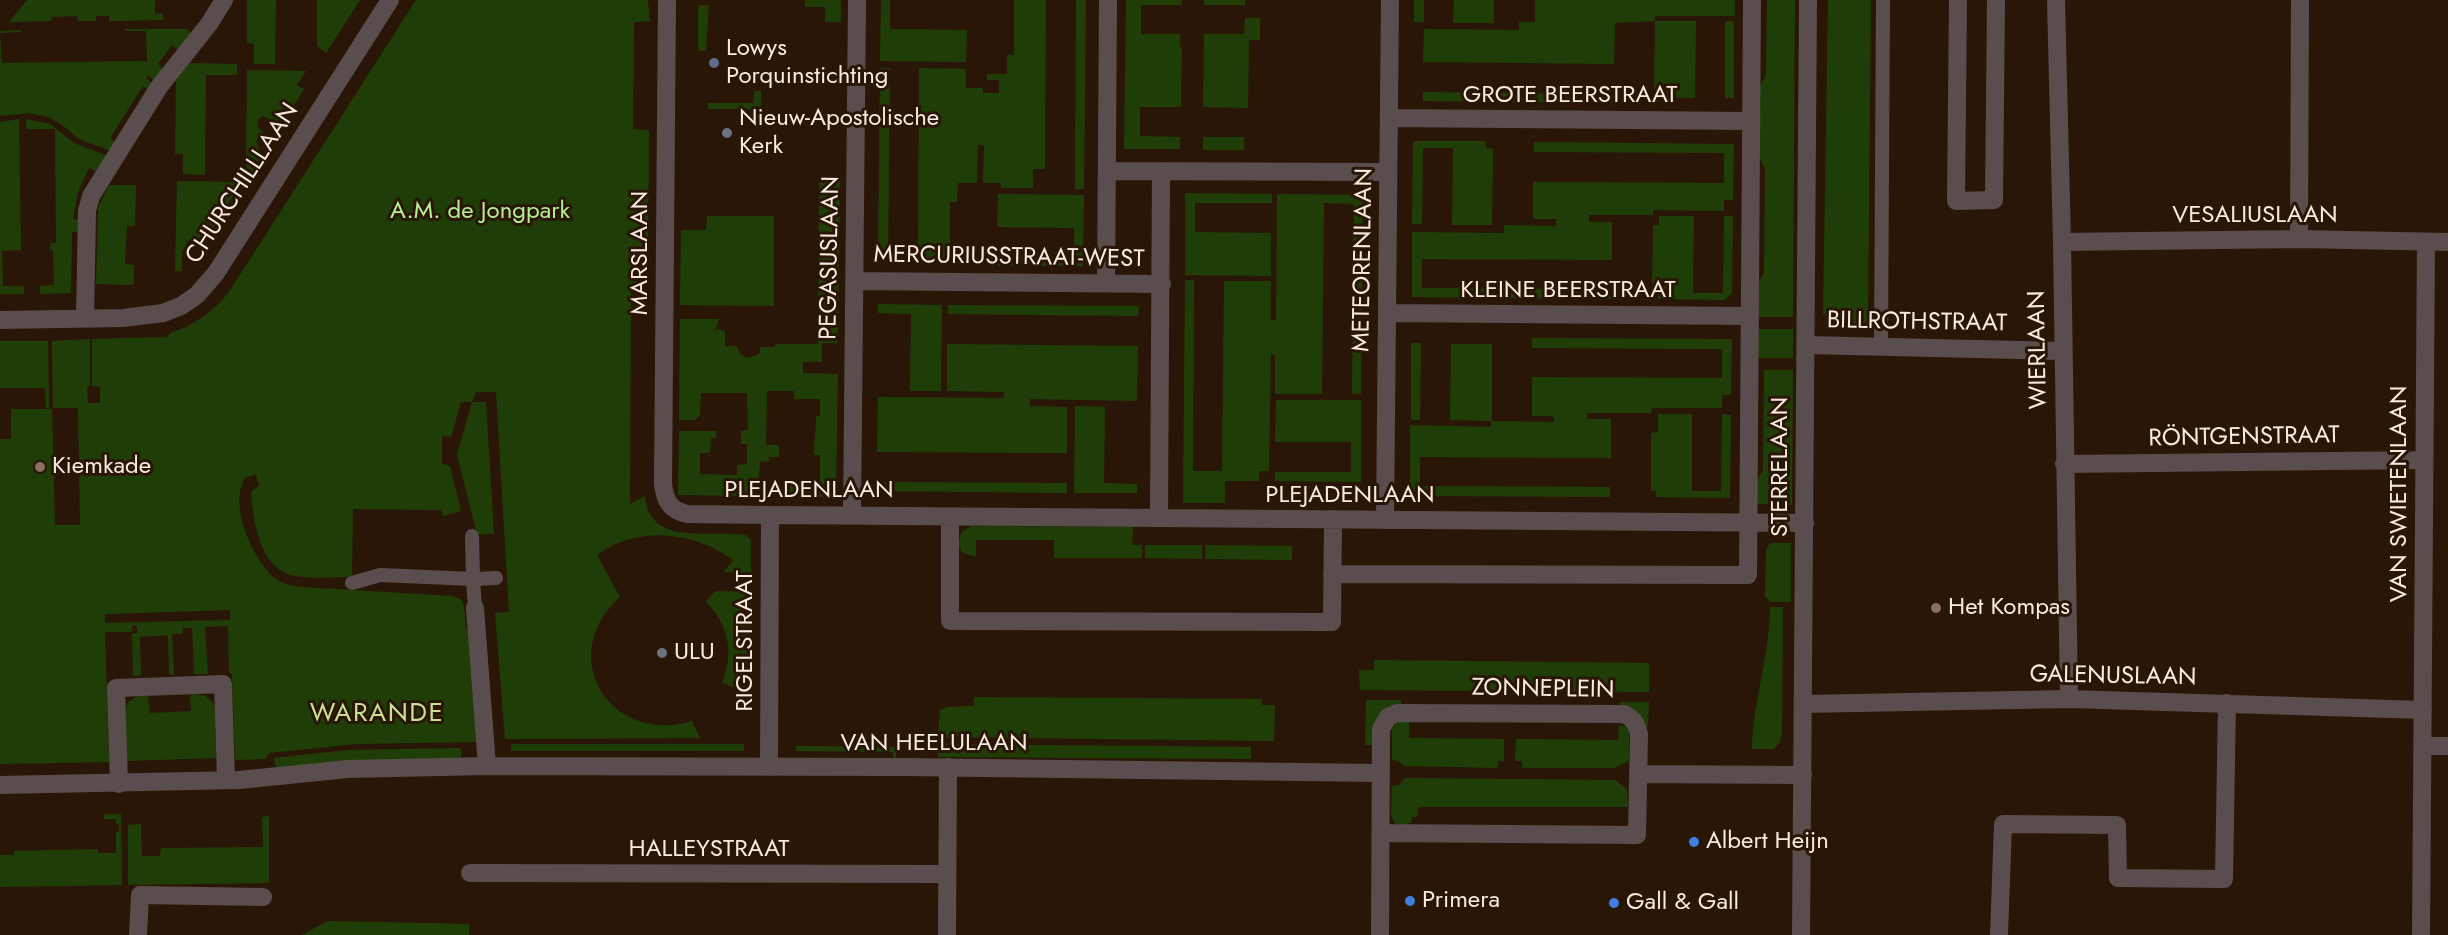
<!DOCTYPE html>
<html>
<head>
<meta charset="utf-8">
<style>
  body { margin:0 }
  canvas { display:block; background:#291606 }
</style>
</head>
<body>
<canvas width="2448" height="935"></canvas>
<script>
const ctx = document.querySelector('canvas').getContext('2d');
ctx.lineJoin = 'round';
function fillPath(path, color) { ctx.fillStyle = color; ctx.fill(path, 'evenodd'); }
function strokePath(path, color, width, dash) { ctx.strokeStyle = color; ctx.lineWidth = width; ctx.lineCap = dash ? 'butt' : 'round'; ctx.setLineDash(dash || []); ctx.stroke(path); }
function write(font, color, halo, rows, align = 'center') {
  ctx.font = font + ' Jost,sans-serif'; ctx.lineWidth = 6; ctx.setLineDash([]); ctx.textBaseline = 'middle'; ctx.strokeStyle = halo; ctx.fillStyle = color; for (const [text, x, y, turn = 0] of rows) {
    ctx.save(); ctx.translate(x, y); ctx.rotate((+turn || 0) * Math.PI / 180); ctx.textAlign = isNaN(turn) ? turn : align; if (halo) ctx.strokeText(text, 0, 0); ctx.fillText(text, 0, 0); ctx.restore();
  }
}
fillPath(new Path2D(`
  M27,0h128v13l8,1v6l-54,1v-5h-13v5h-18l-1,-5 -25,1 -1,4 -42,1z
  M247,0h29l-1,64h-21v-20l-7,-1z
  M317,0h43l-34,53 -9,-7z
  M416,0h232l2,21 -16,1 -1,107 16,1 -1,148 -17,10 -1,216 15,-8c4,52 66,33 101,39l5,6v32l-27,-1 9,-12c-39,-29 -96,-35 -136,-5l23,42c-65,58 -11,149 72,124l8,17 -195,1 -10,-126 14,-1 -13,-220h-20l-4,10h14l8,132h-17l-20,-79 15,-53h-11l-10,35 -9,-2v29l8,2 11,45 -18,5 -2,-6 -88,-1 -1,68c-18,0 -39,2 -57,-1 -35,-6 -41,-53 -44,-82l2,-4 6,-4 -3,-12 -11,4c-17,27 8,83 31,101 8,6 17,7 26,8l150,9 9,3 3,6 2,24 4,1 9,112 -124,2 -86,9 -4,6 -30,1 -3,-86 -3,-1 -1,-47 -23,1 3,47h-14l-2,-46h-9l-1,6h-10l2,41h-5l-1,-40 -28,2 1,39h-8l-1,-42 5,-1v-7l-5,-1v7h-27l4,130 -109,2v-325h11v-30h41l3,116h25l-2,-117h-25l-1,-67 38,-2v46l-3,2 1,16h12v-16l-8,-1v-47l75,-2 4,-4c23,-8 42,-21 58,-41zM230,610v10l-125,3v-9z
  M805,0h36v22h-16v-15h-20z
  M881,0h9v29l77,1 -1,32 -86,-1z
  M1014,0h32l-1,169h-12v19h-32v-5h-18l1,-38h-6l-1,38h-19l-1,19h-7v57h-32l1,-191 47,1v19h17v5h16v-13h-12v-6h20v-19h7z
  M1076,0h10l-2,189h-9z
  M1126,0h56v5h-41v29h39v13h2l-1,60h-41v29l40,1v12h-56z
  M1204,0h41v5h-41z
  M1414,0h10v22h-10z
  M1454,0h40v23h-41z
  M1535,0h200v16h-80v5h41l-1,77 -41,-1 1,-76 -40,2 -1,41 -191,-2 1,-33 95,1v-8h16z
  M1767,0h28l-2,317h-36l2,-35 5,-9 1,-105 -6,-11v-69l7,-13z
  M1828,0h43l-3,318 -1,4 -6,3 -38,-11z
  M698,5h11l-3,46h-8z
  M1245,18h15v22h-11l-1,68 -45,-1 1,-73h40z
  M1725,21h9v77h-9z
  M125,29h61l5,4 -12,18 -7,-6 -14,19 6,5 -8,13 -9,-7v4l7,6 -3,6 -8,-5 -33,52 6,5 -5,8 -32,-12 -18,-15 -13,-7 -18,-4 -30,3v-84l1,-1 20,-1v2l-21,1 2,34v-4l144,-2 1,4 -1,-34h-21z
  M189,63l48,1v11h-31l-1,100 -22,-1v-20h-8l1,-72 3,-7z
  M880,68h10l-2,191h-10z
  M247,70l59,1 -9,14 7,4 -28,45 -4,-14 -10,-4 -4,4 -1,6 7,8 -4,1 -4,6 6,17 -10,17h-6z
  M754,91h7v18h-53v-6h45z
  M1423,92l191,2v9l-191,-2z
  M19,119l2,131 -19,1 1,35h21v8h-24v-172z
  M26,119l24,5 24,19 34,13 -11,16 -8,-4 -11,24 -5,27 8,1v12h-9l-1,61 -31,1v-8l14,-1 -1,-35h-3v-7h6l-1,-114h-29z
  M1203,137h41v13h-41z
  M1413,141h73v7l7,1 -1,76h-40l1,-77h-30l-1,76h-10z
  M1534,142l200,2 -1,56h-9v11l-71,-1v5h-64v7h23v38l-190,-1v29l190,1v10l-200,-2v-65l92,1v-8l52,1v-7h-23v-37l191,1v-30l-190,-1z
  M177,181l65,1 -41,65 -4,-8h-8l-7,13v19h-7z
  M819,181h21l-2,162h-16v19h-19v11l35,1 -2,116 -7,7 -40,-1v-16l31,2v-27h-6c0,-13 2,-27 2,-39h4v-17h-26v-8h-27l-1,54h13v12h-10v4l-9,1 -3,34 -79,-1 1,-64h37v7h-5l-1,15h-10v21l37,1v-10l10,-1v-20h-6v-13l7,-1 -1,-37h-46l-1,22 -5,5h-16l1,-101h39l-4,12 3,-2 7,2v15h12l2,6 7,6 12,-3 3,-8h13l2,-3h42z
  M109,185h27l-1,41h-8l-2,38 9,1v20l-38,-1 2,-76z
  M1185,193l87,1v9h-77v29l76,1v43l-86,-1z
  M998,194l86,1 -1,71h-86v-10l77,1v-29l-77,-1z
  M1277,194l86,1 -2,199h-9l2,-190 -30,-1 -2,191h-47v-39l-4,-1 -2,117h-10v10h-34v22h-42l2,-223h9l-1,191h29l2,-190h47v39h5z
  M707,216h67v90l-94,-1 1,-75h25z
  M1659,216h35l-1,77h30l1,-77h9l-1,77 -8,7 -66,-1v-6h-6l1,-68h6z
  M878,304l64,1 -1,86h-31l1,-77 -33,-1z
  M948,305l191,1 -1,10 -190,-2z
  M1757,329h36v29h-36z
  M1532,338l200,1 -1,56h-9v13h-70l-1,5h-64v6h24v39l-191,-1v29l190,1v10l-200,-1v-71l81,2v-6l-41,-1 1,-76h41v77l62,1v-6h-22v-39l190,1v-29l-190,-1z
  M0,341h48l1,68 -3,-1 -1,-20h-45z
  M1411,343h10l-1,77h-9z
  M947,344l191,2 -1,55 -107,-2v7l37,1v46l-190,-1 1,-55 126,1v-6l-57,-1z
  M1764,370h29l-1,135 -35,-1v-24l6,-10z
  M1276,400h85v82l-86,-1v-9h76v-30h-76z
  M1075,406l30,1 -1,76 33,1v9h-63z
  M1658,414h34v77h29l1,-77 9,1 -1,83 -74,-1v-6h-5v-58l7,-1z
  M877,482l190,1v10l-190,-2z
  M971,526l162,1 -1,18h10v13h-88v-18h-78v17l-14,-5 -4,-9 4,-11z
  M1770,543h21v59h-21l-5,-6 1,-46z
  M1145,545h57v14l-57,-1z
  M1205,545l87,1v14l-87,-1z
  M715,591l36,1 -2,104 -27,-14c13,-30 6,-58 -16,-80z
  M1770,607h13l-1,126 -2,9 -6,7h-22c1,-48 18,-94 18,-142z
  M1374,660l275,3v29l-289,-2 -1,-20h15z
  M193,694l13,2 7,7 2,7 1,48 -89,3 -2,-52c4,-11 12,-13 23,-14l2,18 41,-2 -1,-15z
  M974,697l288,2v6h13l-1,36 -336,-4 2,-27 7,-3 27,-1z
  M1366,700h35v5l-29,40h-7z
  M1620,702h29l-1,25h-3l-25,-21z
  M1409,718v20l95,1v22h-6v7l-94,-2 -6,-5 -6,-1v-30l5,-9z
  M1619,726h8l2,3v32l-15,7h-92v-7h-7l1,-22 102,1z
  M511,744h233v7h-233z
  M938,744l313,3v12l-313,-2z
  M796,746l100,1v11h-3v-6l-97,-1z
  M461,748v10l-123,3 -62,7 -2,-10 74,-8z
  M1405,778l210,2 12,9 1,18h-210l-1,10h-5l-1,6h-4v4l-13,-4 -3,-9 1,-28 7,-1z
  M104,814h17l1,71 -122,2v-32h14v-4l84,-2v4h18v-21h3v-7l-3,-1v-5h-12z
  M269,816v67l-141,2v-60l13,-1 1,32h18l1,-8 102,-1 -1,-30z
  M328,921l142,3 -1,11h-167z`), '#1f3e07');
strokePath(new Path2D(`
  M1881,345l2,-345
  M472,536l1,43 23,-1
  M352,583l28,-8 93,4 2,29`), '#5a4d4d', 14);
strokePath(new Path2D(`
  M667,0l-4,484c2,17 7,26 24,30l83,1 1035,8
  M1958,0l-2,201 38,-1 2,-200
  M2056,0l6,242 7,457
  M1389,118l362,3
  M1107,171l281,1
  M2299,239l1,-239
  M2062,242l237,-3 149,3
  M855,281l307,3
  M1106,283l2,-283
  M1387,313l362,3
  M85,318l2,-107 4,-15 68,-109 50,-63 15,-24
  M0,320l123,-2 40,-5 18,-7 16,-11 19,-22 174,-273
  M1806,345l256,6
  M2064,464l360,-4
  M852,516l5,-516
  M950,517v104l382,1 1,-103
  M1159,518l2,-347
  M1385,520l5,-520
  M1332,574l416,1 4,-575
  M475,608l12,158
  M1803,704l266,-5 354,11
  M2423,746h25
  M769,767l1,-252
  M1638,774l165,1
  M119,784l-3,-96 107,-4 3,96
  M0,785l239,-5 109,-11 139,-3 418,1 475,6
  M470,873l477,1
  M138,935l2,-40 123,2
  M947,935l1,-168
  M1380,935l1,-206 7,-12 9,-4 227,1c10,5 12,9 15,20l-2,101 -256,-2
  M1999,935l4,-111 114,1 1,53 106,1 3,-176
  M2421,935l5,-693`), '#5a4d4d', 18);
strokePath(new Path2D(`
  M1801,935l7,-935`), '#5a4d4d', 18);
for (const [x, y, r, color] of [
  [714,63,6,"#5c6f8a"],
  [727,133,6,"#6b7280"],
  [40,467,6,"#8d6e63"],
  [1936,608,6,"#8d6e63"],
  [662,653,6,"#6b7280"],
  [1694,842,6,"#3f7fe0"],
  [1410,901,6,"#3f7fe0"],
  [1614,903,6,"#3f7fe0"]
]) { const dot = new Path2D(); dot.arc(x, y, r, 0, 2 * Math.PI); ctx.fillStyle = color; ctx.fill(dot); strokePath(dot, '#291606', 2); }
write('24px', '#f7eadf', '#291606', [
  ["Lowys",726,49],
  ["Porquinstichting",726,77],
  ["Nieuw-Apostolische",739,119],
  ["Kerk",739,147],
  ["Kiemkade",52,467],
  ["Het Kompas",1948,608],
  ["ULU",674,653],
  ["Albert Heijn",1706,842],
  ["Primera",1422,901],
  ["Gall & Gall",1626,903]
], 'left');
write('24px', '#f7eadf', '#291606', [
  ["GROTE BEERSTRAAT",1570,96],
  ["CHURCHILLLAAN",243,184,-57],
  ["VESALIUSLAAN",2255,216],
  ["MARSLAAN",641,253,-90],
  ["PEGASUSLAAN",831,258,-89],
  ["MERCURIUSSTRAAT-WEST",1009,258,1],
  ["METEORENLAAN",1364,260,-89],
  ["KLEINE BEERSTRAAT",1568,291],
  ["BILLROTHSTRAAT",1917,323,1],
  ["WIERLAAN",2039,350,-91],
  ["RÖNTGENSTRAAT",2244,438,-1],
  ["STERRELAAN",1781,467,-90],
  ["PLEJADENLAAN",809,491],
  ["VAN SWIETENLAAN",2400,494,-90],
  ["PLEJADENLAAN",1350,496],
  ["RIGELSTRAAT",746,641,-90],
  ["GALENUSLAAN",2113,677,1],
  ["ZONNEPLEIN",1543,690,1],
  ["VAN HEELULAAN",934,744],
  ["HALLEYSTRAAT",709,850]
]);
write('24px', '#b5ef94', '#291606', [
  ["A.M. de Jongpark",480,212]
]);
ctx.letterSpacing = '1.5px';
write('26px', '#cbdf93', '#291606', [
  ["WARANDE",377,715]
]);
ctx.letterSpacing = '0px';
</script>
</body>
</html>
